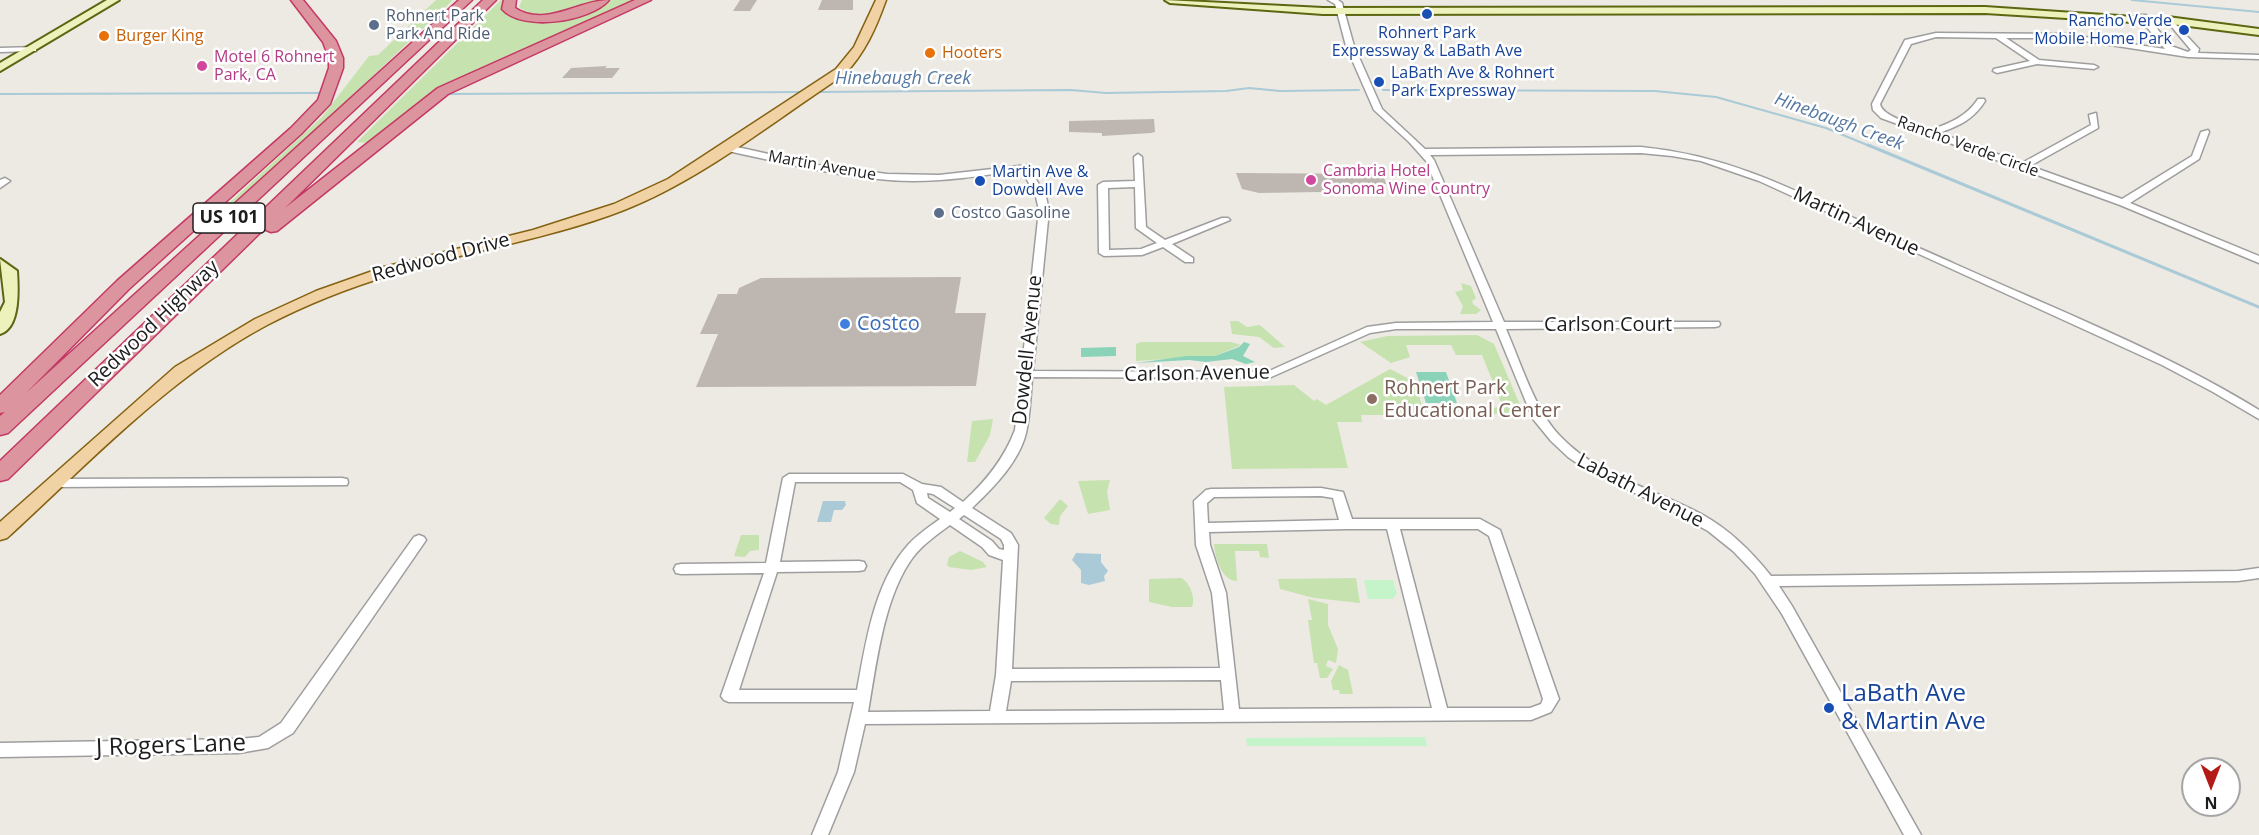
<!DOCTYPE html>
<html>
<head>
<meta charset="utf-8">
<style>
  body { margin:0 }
  #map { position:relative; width:2259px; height:835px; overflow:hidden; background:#edeae4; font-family:"Open Sans",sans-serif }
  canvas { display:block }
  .north { position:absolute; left:2181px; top:757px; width:60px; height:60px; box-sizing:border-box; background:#fff; border:2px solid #a5a5a5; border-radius:50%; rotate:180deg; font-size:16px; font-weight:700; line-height:24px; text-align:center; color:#1d1d1d }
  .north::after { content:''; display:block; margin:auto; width:21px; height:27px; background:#b31b17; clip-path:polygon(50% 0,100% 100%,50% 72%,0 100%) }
</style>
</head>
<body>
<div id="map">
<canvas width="2259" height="835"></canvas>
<div class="north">N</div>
</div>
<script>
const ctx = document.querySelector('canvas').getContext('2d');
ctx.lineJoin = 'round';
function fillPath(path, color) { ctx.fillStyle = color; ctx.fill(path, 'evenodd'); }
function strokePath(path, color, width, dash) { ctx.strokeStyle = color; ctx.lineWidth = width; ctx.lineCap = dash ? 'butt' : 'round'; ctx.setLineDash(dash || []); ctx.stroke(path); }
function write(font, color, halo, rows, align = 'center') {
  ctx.font = font + ' "Open Sans",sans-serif'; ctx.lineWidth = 5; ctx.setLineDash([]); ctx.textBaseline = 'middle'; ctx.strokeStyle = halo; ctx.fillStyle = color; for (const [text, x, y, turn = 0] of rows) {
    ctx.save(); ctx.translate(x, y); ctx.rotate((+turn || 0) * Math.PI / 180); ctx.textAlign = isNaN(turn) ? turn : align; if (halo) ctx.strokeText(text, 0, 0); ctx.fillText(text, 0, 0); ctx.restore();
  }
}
fillPath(new Path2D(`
  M436,0h17l-213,202 -11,1 93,-86 47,-61 9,-1z
  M501,0h6l-3,11c19,15 67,10 88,1 7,-3 14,-9 20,-12 6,0 18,0 24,0l-203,91 -65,52 -11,-1z
  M522,0h75c-12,13 -66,21 -78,7z
  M1461,283l10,3 5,12 -4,3 1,3 8,6 -5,4h-16l3,-8 -8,-14 8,-2z
  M1230,321h8l9,6 13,-2 25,22 -11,1 -15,-11 -27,-3z
  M1477,335l17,9 29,68 -2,2h-30l-2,-6 14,-1 -21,-52h-26l-5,-10h-45l4,12 -19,6 -31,-21 27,-6z
  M1141,342h90l10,3 -26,11 -79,5v-17z
  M1390,369l25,13 7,24 -11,9h-50l1,7h-25l11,46 -116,1 -8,-82 70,-2 20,16 3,-2 9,6z
  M993,419l-3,16 -15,27h-8l5,-41z
  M1110,480l-3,12 3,18 -22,4 -10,-33z
  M1060,499l8,7 -8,10 -1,9 -8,-1 -7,-6z
  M741,535h18v15l-9,1 -5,6 -11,-1z
  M1214,544h53l2,14 -9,-1 -1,-6h-24l2,30c-15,0 -22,-23 -23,-37z
  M960,551l23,11 4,5 -16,3 -22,-3 -2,-2 2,-8z
  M1181,578c9,4 15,21 11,29h-20l-23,-5v-23z
  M1356,578l4,25 -46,-5 -34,-9 -2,-10z
  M1308,599l20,5v21l10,24 -2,14 -8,-3 -2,6 7,3 -6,9h-7l-3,-15h-3l-6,-43h4z
  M1339,665l9,5 5,24h-13l-1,-4h-6l-2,-9z`), '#c6e2af');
fillPath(new Path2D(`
  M1364,580h29l4,14 -5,5h-24z
  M1425,737l2,9h-180l-1,-8z`), '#c5f3ca');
fillPath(new Path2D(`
  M1244,342l6,2 -7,12 12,6 -9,2 -14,-5 -26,3 -17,-2 -53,3 51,-7h28l24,-9z
  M1116,347v9l-35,1v-9z
  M1416,372h30l11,31h-31z`), '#8ad3b9');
fillPath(new Path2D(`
  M823,501h22l1,4 -4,5h-8l-3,12h-14z
  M1076,553l25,1v8l7,9 -4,5 1,5 -16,4 -8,-2v-13l-9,-10z`), '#a9cad6');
strokePath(new Path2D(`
  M2132,0l127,12
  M1383,90l272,1 61,6 110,31 46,19
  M814,92l257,-2 35,3 120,-2 23,-3 31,3 79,-1
  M0,94l319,-1
  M447,94l357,-2`), '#a9cad6', 2);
strokePath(new Path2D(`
  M1868,145l391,162`), '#a9cad6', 3);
fillPath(new Path2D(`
  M740,0h17l-7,11h-17z
  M822,0h31v10h-35z
  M607,66l-2,2h15l-8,10h-50l9,-10z
  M1154,119l1,13 -4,1 -49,3v-3l-33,-1v-11z
  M1236,173l147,1 3,10h-2l1,5h-4l1,2 -123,2 -17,-4z
  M961,277l-6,36h31l-10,73 -280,1 22,-53h-18l18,-40h19l2,-6 22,-10z`), '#bdb6b1');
const street = new Path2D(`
  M1328,0h10l4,3 12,43 28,63 43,40 216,-2c82,8 142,37 215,72 32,16 66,30 99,45 102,46 208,87 304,146v9l-46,-27 -51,-27 -403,-184 -58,-20 -29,-5 -31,-3 -211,2 4,5 70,162h215l1,2 -1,2 -4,1 -209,2c14,32 29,81 53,106 38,41 96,54 144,80 27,15 49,37 68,61l467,-5 21,-3v10l-21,3 -459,5 13,20 129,229h-17l-122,-221 -27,-40 -22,-23 -25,-20 -36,-20 -85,-41 -19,-13 -17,-16 -18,-22 -37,-90h-100l-26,4 -101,45 -237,-1c-1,17 -2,35 -5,51 -5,31 -33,59 -55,80l39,25 7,12 -6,124 208,-1 -8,-75 -16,-48 -2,-44 12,-11 5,-1 110,-1 22,4 9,27h128l20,11 59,169 -8,13 -20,8 -666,4 -11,48 -26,63h-16l26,-63 16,-70h-125l-5,-2 -3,-4 43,-123 -83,1 -5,-1 -2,-4 2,-4 5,-1 85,-1 17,-85 6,-4h114l19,10 19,3 22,15c23,-21 41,-43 52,-72l24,-220 -3,-13 -14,-27c-36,5 -72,11 -109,11 -63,-1 -124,-17 -185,-30l-4,-3 4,-3 90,20 69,9 52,1 89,-10 18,32 3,13 -16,161 234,1 100,-45 29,-4 97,-1 -67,-161 -17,-19 -35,-32 -28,-64 -11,-42zM795,482h105l13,8 4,13 23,16c-11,8 -23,16 -32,26 -34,38 -42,97 -51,145h-118l38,-118 82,-1 5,-1 2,-4 -2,-4 -5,-1 -79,1zM927,493l6,1 22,14 -5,4 -22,-14zM1321,496l12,2 6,22 -131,3 -1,-20 7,-6zM964,515l37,24 3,6v5l-5,-1 -7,-8 -33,-22zM950,525l32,22 7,8 14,5 -7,115 -6,36 -122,1c8,-46 15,-109 41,-149 10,-16 26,-27 41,-38zM1347,529h40l45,179 -193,1 -13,-116 -16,-48 -1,-13zM1400,529h78l11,7 54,163 -2,5 -11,4h-83zM1221,680l3,30 -218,1 5,-30z
  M2140,15h6l25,31 17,6 3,-2 -25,-30 4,-2 29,31 -1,4 61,2v4l-71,-2 -123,-19h-59l33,22 55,5 4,2 -4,2 -57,-5 -40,9 -4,-2 1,-2 36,-8 -34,-23 -60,-1 -25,7 -31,60c2,13 38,22 51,26 19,-7 35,-13 47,-31h6l1,2c-11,18 -26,25 -46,32l83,30 69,-38 -2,-10 7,-2 2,15 -68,38 92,33 70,-43 9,-24 7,-2 1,2 -10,27 -69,44 129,53v7l-139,-58 -239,-87 -8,-8 -1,-6 33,-64 31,-7 129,1 100,15 -25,-30z
  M36,47v4h-3l-33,1v-4z
  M1138,154l4,3 4,70 19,13 57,-22h6l2,2 -58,24 21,14v4h-8l-22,-15 -21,8 -38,1 -5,-3 -1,-68 5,-3 32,-1 -1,-24zM1135,187l1,41 21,15 -16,6 -32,1 -1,-62z
  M5,178l5,3 -10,7v-8z
  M342,478l5,1 1,3 -1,3 -291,2 -6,-4 6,-4z
  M419,535l5,2 2,3 -2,3 -131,190 -25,15 -29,5 -239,4v-14l239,-4 20,-2 22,-14 133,-186z`);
const secondary = new Path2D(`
  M107,0h12l-119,71v-8z
  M1165,0l158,8 662,-1 179,12 4,-2 91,12v6l-78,-10 -196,-12 -662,1 -153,-11z
  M0,259l17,12c1,16 4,57 -17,63v-22l5,-10z`);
const primary = new Path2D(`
  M876,0h10c-10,28 -21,53 -42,75 -69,45 -143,105 -220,135 -74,29 -154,40 -230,64 -43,13 -87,30 -127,51 -99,53 -178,138 -260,213l-7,2v-18l175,-155 80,-48 61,-28 68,-24 149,-37 81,-26 54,-25 168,-110 18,-22z`);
const highway = new Path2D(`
  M291,0h12l33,41 7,17v10l-13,36 -29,30 -172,155 -103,104 433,-393h13l-464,433 -8,2v-19l5,-4 -5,1v-18l117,-114 174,-153 27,-28 11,-32v-10l-6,-16z
  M483,0h13l-211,208 153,-120 197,-88h16l-203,94 -171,137 -6,1 -7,-3 -256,250 -8,2v-20z
  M504,0h12l-1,8c30,20 64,-8 94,-8 -19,22 -87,32 -107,9z`);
strokePath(street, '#9e9e9e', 3);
strokePath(secondary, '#5b6711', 4);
strokePath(primary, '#856211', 3);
strokePath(highway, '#c43863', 3);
fillPath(street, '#fff');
fillPath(secondary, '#edf2bd');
fillPath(primary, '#f1d2a5');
fillPath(highway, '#dc949f');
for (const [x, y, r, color] of [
  [1427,14,6,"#1a4fb4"],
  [374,25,6,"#5c6f8a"],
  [2184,30,6,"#1a4fb4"],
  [104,36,6,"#e8710a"],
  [930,53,6,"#e8710a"],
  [202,66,6,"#d1479c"],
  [1379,82,6,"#1a4fb4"],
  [1311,180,6,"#d1479c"],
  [980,181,6,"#1a4fb4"],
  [939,213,6,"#5c6f8a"],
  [845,324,6,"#3f7fe0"],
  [1372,399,6,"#8d6e63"],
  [1829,708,6,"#1a4fb4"]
]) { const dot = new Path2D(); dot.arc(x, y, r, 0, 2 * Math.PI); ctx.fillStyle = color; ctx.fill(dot); strokePath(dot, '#fff', 2); }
write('16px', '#4e5e75', '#fff', [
  ["Rohnert Park",386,16],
  ["Park And Ride",386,34],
  ["Costco Gasoline",951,213]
], 'left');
write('16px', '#164399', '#fff', [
  ["Rancho Verde",2172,21,"right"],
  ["Mobile Home Park",2172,39,"right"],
  ["Rohnert Park",1427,33,"center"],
  ["Expressway & LaBath Ave",1427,51,"center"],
  ["LaBath Ave & Rohnert",1391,73],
  ["Park Expressway",1391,91],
  ["Martin Ave &",992,172],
  ["Dowdell Ave",992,190]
], 'left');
write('16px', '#c56008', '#fff', [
  ["Burger King",116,36],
  ["Hooters",942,53]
], 'left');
write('16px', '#b23c85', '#fff', [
  ["Motel 6 Rohnert",214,57],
  ["Park, CA",214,75],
  ["Cambria Hotel",1323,171],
  ["Sonoma Wine Country",1323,189]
], 'left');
write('16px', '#1d1d1d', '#fff', [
  ["Rancho Verde Circle",1968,147,20],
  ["Martin Avenue",822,166,10]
]);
write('italic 18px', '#5578a1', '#fff', [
  ["Hinebaugh Creek",903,79],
  ["Hinebaugh Creek",1839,122,20]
]);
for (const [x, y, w] of [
  [229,218,72]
]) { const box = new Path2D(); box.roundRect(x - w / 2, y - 15, w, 30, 4.5); ctx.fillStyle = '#fff'; ctx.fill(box); strokePath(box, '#1d1d1d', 1.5); }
write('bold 18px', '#1d1d1d', null, [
  ["US 101",229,218]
]);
write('20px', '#1d1d1d', '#fff', [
  ["Martin Avenue",1856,222,25],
  ["Redwood Drive",441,258,-15],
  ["Redwood Highway",154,324,-44],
  ["Carlson Court",1608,325],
  ["Dowdell Avenue",1028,350,-84],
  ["Carlson Avenue",1197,374,-1],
  ["Labath Avenue",1640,491,27]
]);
write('20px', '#366cbe', '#fff', [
  ["Costco",857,324]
], 'left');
write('20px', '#785e54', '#fff', [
  ["Rohnert Park",1384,388],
  ["Educational Center",1384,411]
], 'left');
write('24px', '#164399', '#fff', [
  ["LaBath Ave",1841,694],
  ["& Martin Ave",1841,722]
], 'left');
write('24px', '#1d1d1d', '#fff', [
  ["J Rogers Lane",171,746,-2]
]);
</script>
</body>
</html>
